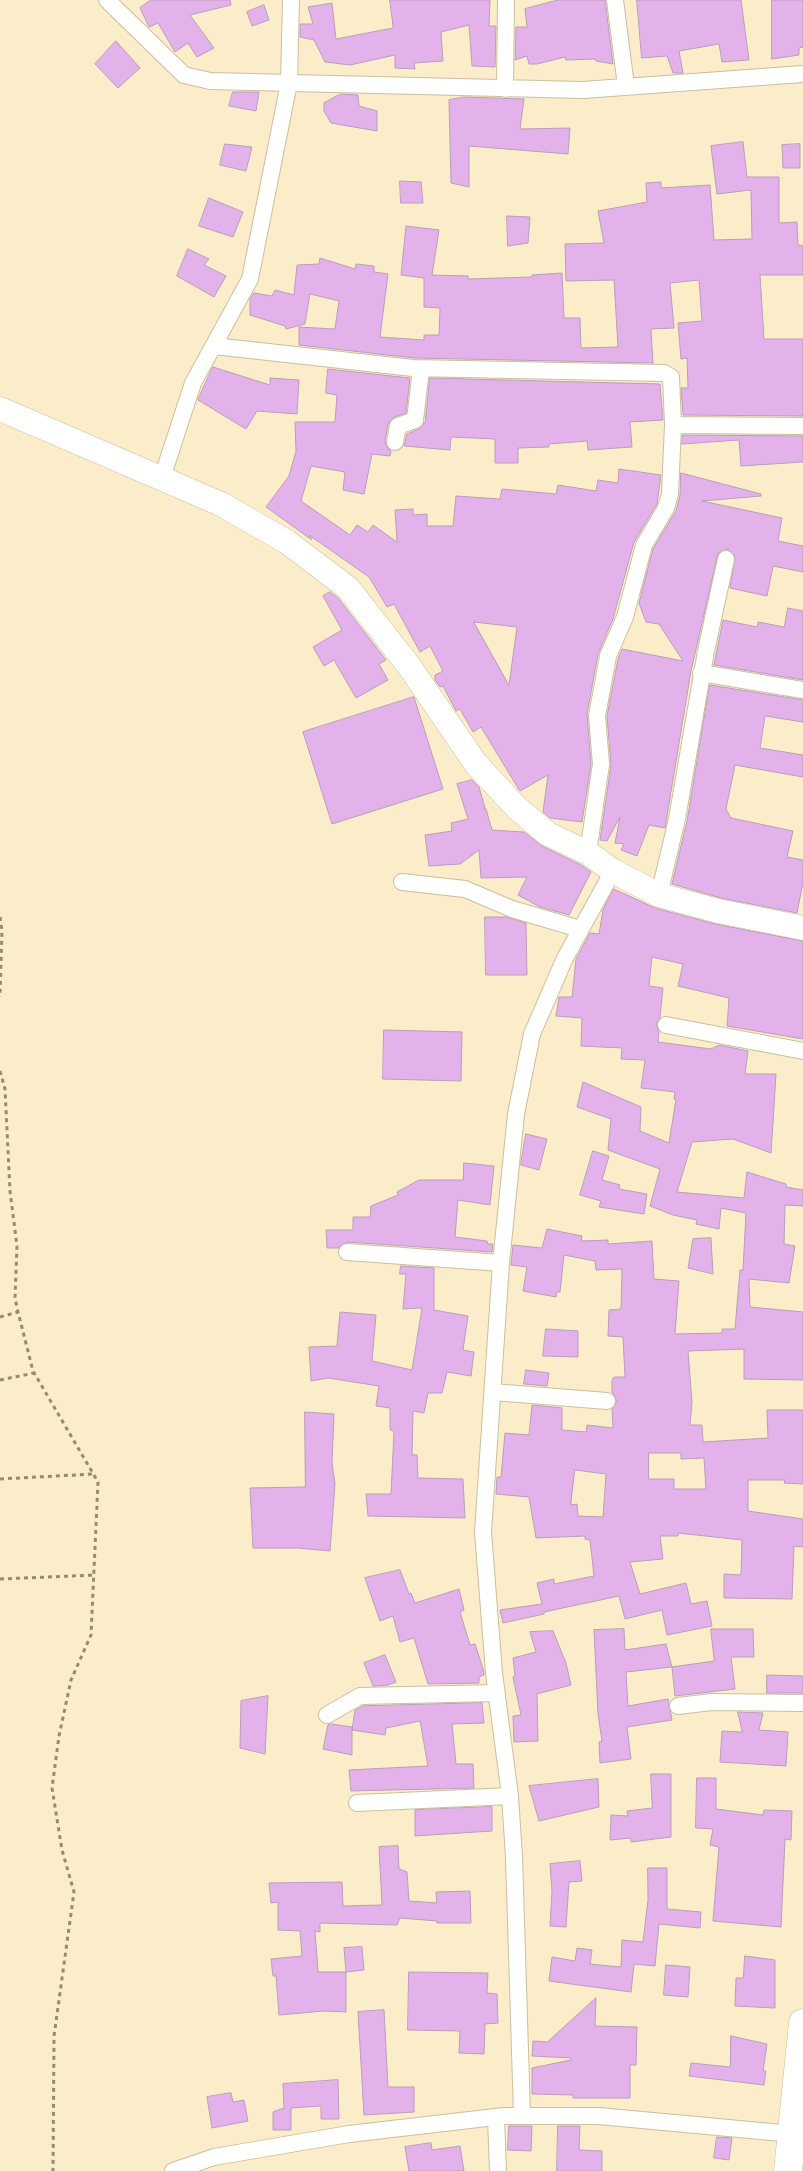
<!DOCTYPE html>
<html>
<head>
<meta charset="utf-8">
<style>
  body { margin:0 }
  canvas { display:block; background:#fbedc9 }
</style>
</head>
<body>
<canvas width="803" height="2171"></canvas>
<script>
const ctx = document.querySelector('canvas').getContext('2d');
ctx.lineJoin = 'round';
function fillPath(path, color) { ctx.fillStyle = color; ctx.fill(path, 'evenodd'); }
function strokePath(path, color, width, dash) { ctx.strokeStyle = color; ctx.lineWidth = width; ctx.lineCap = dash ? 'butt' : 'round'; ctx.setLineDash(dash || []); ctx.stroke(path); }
const building = new Path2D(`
  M151,0h79l1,5 -41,10 24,33 -17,9 -9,-14 -13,9 -17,-29 -9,4 -9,-19z
  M390,0h100l-1,26h7l-1,41 -23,-1 -3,-41 -28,7 2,29 -29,2 1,6 -20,-1v-13l-45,10 -25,-3 -11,-22 -14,-3v-13h13l-5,-17 24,-4 4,36 57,-11z
  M558,0h47l8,64 -17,-3 -1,-2 -29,1 -1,-3 -28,7h-8l-2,-8 -12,4 1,-33h11l-2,-18z
  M637,0h104l8,60 -27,2 -3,-18 -40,7 4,22h-10l-6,-17 -25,2z
  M772,0h31v47l-4,1v7l-27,4z
  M264,5l5,15 -17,6 -5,-14z
  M116,41l24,27 -22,20 -23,-24z
  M233,92h26l-3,19 -27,-5z
  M341,94l17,1 1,11 18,5v20l-46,-8 -7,-12v-8z
  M464,97l60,2 -4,30 50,-1 -2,26 -99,-8v41l-18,-4 -2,-83z
  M743,142l4,35h32v46l18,-1 1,23 5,1v29h-43l4,64h39v77l-120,-1 -2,-27h7l-1,-30 -6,1 -3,-36 24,-2 -3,-41 -29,3 4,45 -23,1 2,34 -239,-5 -115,-13v-18l36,2 4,-28 -29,-7 -5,30 -19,5 -1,-3 -35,-11v-16l4,-6 18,3 3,-6 19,5 3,-30 22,-1 1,-6 35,11 1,-5 18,2v6l14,2 -8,63 44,3v-5h15l1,-27 -16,-1v-29l-23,-3 5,-49 33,4 -7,45 36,1v3l64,-2v-2l30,-2 2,45h16l1,30 37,-1 -4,-67 -48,1 -1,-37 39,-1 -6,-32 49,-9 -1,-19 15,-1v6l49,-3 4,55 38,-1 -1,-49 -34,4 -6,-48z
  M225,144l27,3 -6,24 -26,-6z
  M800,144v24h-17l-1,-23z
  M400,181l21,1 2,21h-22z
  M209,198l34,14 -10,25 -34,-11z
  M507,216l23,1 -2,26 -20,3z
  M188,249l21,10 -5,6 22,11 -12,21 -37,-21z
  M213,367l57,18v-7l29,2 -2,34 -40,-3 -11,18 -48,-29z
  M328,369l82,9 -4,35 -12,4 -6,7 -3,17 1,5 5,5 -1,5 -18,-2 -8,40 -21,-4 2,-18 -34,-6 -10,35 49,34 7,-10 11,7 5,-7 24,17 -2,-32 18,-1v6l14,-1v12h26l3,-30 44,3 2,-10 54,5 2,-9 38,6 2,-11 20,3 1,-14 42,6 -4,29 -23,38 -21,77 -15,35 -11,60 4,50 -9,58 -32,-4 -7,-6 5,-37 -28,16 -2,-3 -37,-61 -8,5 -13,-23 -4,2 -13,-25 -3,1 -5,-7v-5l8,-4 -13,-25 -10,6 -26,-48 -7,3 -18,-30 -60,-42 3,5 -46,-33 23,-31 7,-25 -1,-29h40l2,-27 -11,-2zM474,622l43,5 -8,58z
  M430,378l230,6 3,36 -33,2 2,25 -44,3 -1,-9 -38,3v3l-31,1v15h-23v-24l-44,-2 -1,13 -46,-4 3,-12 12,-5 6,-7z
  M683,435l120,1v26l-62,4 -2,-26 -57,4z
  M681,473l80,21v2l-59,5 80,17 -4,23 25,5v26l-30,-6 -6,30 -37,-8 5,-32 -7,-7 -10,4 -27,118 -26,157 -16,-3 -12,31 -16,-6 3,-6 -9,-1 5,-26 -13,24 -7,-1 11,-75 -4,-49 11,-57 4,-10 61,12 -24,-37 -13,-2 -7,-19 14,-54 23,-38 4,-16z
  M330,592l8,6 48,62 -7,4 9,16 -32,18 -22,-38 -10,6 -11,-19 29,-17 -19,-34z
  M788,608l15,3v69l-89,-15 9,-45 34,7 1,-5 26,5z
  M710,685l93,15v22l-38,-6 -5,32 43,7v22l-68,-12 -9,44 5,9 62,13 -6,26 16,3v22l-6,31 -76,-15 -49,-14 15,-63z
  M414,697l29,92 -111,35 -29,-92z
  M472,780l7,7 6,21h-2l3,1 6,21 32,2 18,14 39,19 10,7 -22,43 -29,-8 -22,-12 9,-18 -46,1 -2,-28 -19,14 -31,2 -4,-31 27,-4 -1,-8 17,-4 -11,-35z
  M614,889l41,19 60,16 88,17v98l-76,-13 2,-28 -51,-12 5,-22 -31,-7 -3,29 14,2 -3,29 -4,7 3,8 -1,10 53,7 8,-4 29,6 -3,23h31l-5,79 -38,-14 -41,3 -15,50 67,6 3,-26 39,12v3l17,3v16l-18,-1 -1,39 11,2 -6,37 -40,-4 1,28 53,5v68l-59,-1v-30l-56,2 4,51 -2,23h12l1,17 65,-4 -1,-28h36v74l-19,-1 1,-3h-37v31l55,8v28l-9,-1 -2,53 -68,-1v-24l17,1 1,-35 -64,-7v3h-18l3,23 -33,3 10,32 46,-11 5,21 16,-3 5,25 -45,9 -5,-25 -37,9 -6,-23 -75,16v2l-41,9 -3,-13 42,-6 -5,-21 17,-4v5l40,-8 -4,-36 -5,-1v-3l-49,2 -7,-41 -33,-3 1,-17h4l4,-44 24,2 3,-30 30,3v22l24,2 1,-7 26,3 -1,-19 5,-8 -5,-9v-12l2,-3h11l-2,-40 -15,-1 1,-26 12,-1 1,-40 -26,1 -1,-9 -31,-6 -4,37h-3l-1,5 -33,-6 4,-24 -16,-2 2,-20 29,3 5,-19 35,7 -1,5 27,-1v4l44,-3 2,38 25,2 -4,53 47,-1v-4h13l5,-59h3l3,-57 -25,-5 -2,21 -23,-5 1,-4 -24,-5 -23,-9 10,-37 -52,-19 3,-31 -34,-12 6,-25 58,25 -1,24 29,12 7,-44h-2l1,-7 -34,-4 4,-28 -24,-1 1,-11 -41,-2 1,-28 -26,-2 3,-19h13l4,-38 14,-26 9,1 4,-24zM649,1453h32v6l23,-1 2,31h-32v-10h-25zM575,1470l31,4 -3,43 -25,-1 -1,-12 -6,1z
  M485,917h21l20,6 1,52h-41z
  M384,1030l78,2 -1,49 -78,-2z
  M526,1134l21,5 -8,31 -18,-5z
  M593,1151l16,5 -7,24 18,5 -1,4 28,5 -3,20 -45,-7 2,-6 -21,-6z
  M464,1163l30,3 -4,39 -32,-5 -3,37 32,4 1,3h5l-1,8 -144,-10 -10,6h-11l-1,-18h27v-13h17l1,-11 27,-11 -1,-3 22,-12h44z
  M711,1238l2,36 -25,-6 5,-29z
  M401,1266l33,2v42l34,6 -5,34 11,2 -3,24 -24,-4 -5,21h-14l-4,20 -11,-2 -1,44h5l1,23 45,1 2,39 -97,-2 -2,-22h25l3,-63 -4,-1v-22l-14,-2 3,-20 -51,-8 -17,3 -2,-34 28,-1 3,-34 36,3 -4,46 40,9 10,-62 -19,1 3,-35h-6z
  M546,1329l32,2v26l-35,-1z
  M526,1370l23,3 -2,13 -23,-2z
  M305,1412l29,2 -2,49 3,21 -5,67 -32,-3h-45l-3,-60 55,-1z
  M400,1570l9,24 2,-1 4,10 44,-14 5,21 -4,2 10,33 5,-1 9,28v3l-5,2v6l-51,1 -14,-46 -14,4 -7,-26 -13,5 -15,-43z
  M624,1629l1,21 41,-6 6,23 -46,5 2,34 40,-7 4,21 -45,7 4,32 -31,4 -1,-21 3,-1 -4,-27 -4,-84z
  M711,1629h42l1,28h-23l4,32 -60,7 -3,-29 42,-6z
  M553,1631l13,32 5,22 -34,9 1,47 -24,1 -1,-26 8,-1 -8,-38 2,-1 -2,-18 23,-6 -6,-20z
  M385,1655l11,27 -8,3 -15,1 -9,-23z
  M767,1675l36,1v17h-36z
  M268,1696l-3,58 -25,-6 1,-47z
  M482,1703l2,20 -32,1 4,40h17l1,24 -123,3 -2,-21 79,-4 -8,-45 -34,7 -1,7 -33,-5 3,-20 8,-4z
  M738,1712l25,1 -4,17 29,2 -2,34 -66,-4 2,-31 20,1z
  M332,1724l20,3v28l-29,-6 5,-24z
  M651,1774h20v63l-40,5v-4l-21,2 1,-25 17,1 -1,-5 25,-3z
  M697,1778h19v31l47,6 1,-5 28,1 -1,29 -6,-1 -4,88 -68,-6 6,-74 -9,-2 3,-16 -17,-1z
  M598,1779l1,28 -60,14 -10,-35z
  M492,1807v24l-77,5v-26z
  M398,1846l1,23 8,3 2,29 28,2 -1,-11 34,-1 1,32h-34v-2l-37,-3 -3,7 -77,-2v9l-5,-1 3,41h28v40l-22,-1 -45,4 -3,-39h-3l-2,-17 31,-3 -2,-25 -22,-1v-28l-7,1 -2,-20 73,-1 1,24 38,-1 1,-1 -3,-57z
  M580,1861l2,20 -13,1 -3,45 -16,-1 2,-35 -2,-27z
  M648,1868h19v41l34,3 -1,16 -41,-4 -4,42 -21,-2 -3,28 -82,-11 3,-24 23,4 2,-13 15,2 -2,14 31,3 1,-27 21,2 5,-42z
  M362,1947l2,23 -18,2 -2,-24z
  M745,1956l30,4v48l-40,-2 1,-28h7z
  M666,1965l24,2 -2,30 -24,-2z
  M409,1972l79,1 -1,20 10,1 1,29 -13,1 -1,30 -25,-1 1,-22 -52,-1z
  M596,1998l-1,28 42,1 -1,38h-6v33h-57v-3l-41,-1v-26l39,-8v-2l-39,-2 1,-15 14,1z
  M384,2010l4,77h26v25l-50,3 -6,-103z
  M731,2036l36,8 -4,27h3l-2,14 -75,-9 2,-13 39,4z
  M338,2080l1,39h-18v-13l-30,2v22h-18v-18l11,-4 -1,-24z
  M231,2093l2,9 11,-2 4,21 -36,7 -5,-31z
  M509,2126h23l-1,25 -23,-1z
  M558,2126h22l-1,24 23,1v20h-45z
  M717,2137l15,1 -3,22 -15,-2z
  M431,2143l1,7 28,-4 4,25h-55l-4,-24z`);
fillPath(building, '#e4b2ea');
strokePath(building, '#b89ebb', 1);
const street = new Path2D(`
  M107,0l77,75 26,6 373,9 220,-16
  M615,0l11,86
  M505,89l1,-89
  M214,346l199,22 251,5 7,4 2,48 -3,69 -4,14 -22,37 -19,72 -17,39 -11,60 4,48 -13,89
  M673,425l130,1
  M395,442l3,-16 17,-6 6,-51
  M162,478l31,-95 57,-104 39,-196 2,-83
  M701,673l102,17
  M402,882l63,7 47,20 68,20
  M659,895l18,-76 29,-168 20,-92
  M666,1025l137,26
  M347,1252l154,11
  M493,1392l114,9
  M678,1706l33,-4 92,1
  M327,1715l33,-19 136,-3
  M357,1803l153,-7
  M522,2115l-8,-258 -4,-61 -16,-123 -11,-141 18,-269 15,-149 16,-80 33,-76 48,-87
  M496,2117l2,54
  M173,2171l41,-14 135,-23 155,-18h95l194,18`);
const secondary = new Path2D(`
  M0,409l221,95 66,38 61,46 61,78 67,98 41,44 31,26 40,19 25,18 46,24 59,16 85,17`);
const highway = new Path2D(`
  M788,2171l15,-148`);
strokePath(street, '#cdbf9d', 18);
strokePath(secondary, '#cdbf9d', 25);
strokePath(highway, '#cdbf9d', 29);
strokePath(new Path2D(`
  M0,917l2,14 -2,66
  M0,1071l5,18 5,102 7,55 -2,52 3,14 15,59 65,111 -7,153 -20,45 -12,56 -7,52 10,62 12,42 -20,144 -1,135
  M0,1317l18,-5
  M0,1380l34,-7
  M0,1479l93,-5
  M0,1579l95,-4`), '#948b72', 3, [4, 4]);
strokePath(street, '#fff', 16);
strokePath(secondary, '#fff', 24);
strokePath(highway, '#fff', 28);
</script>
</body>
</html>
